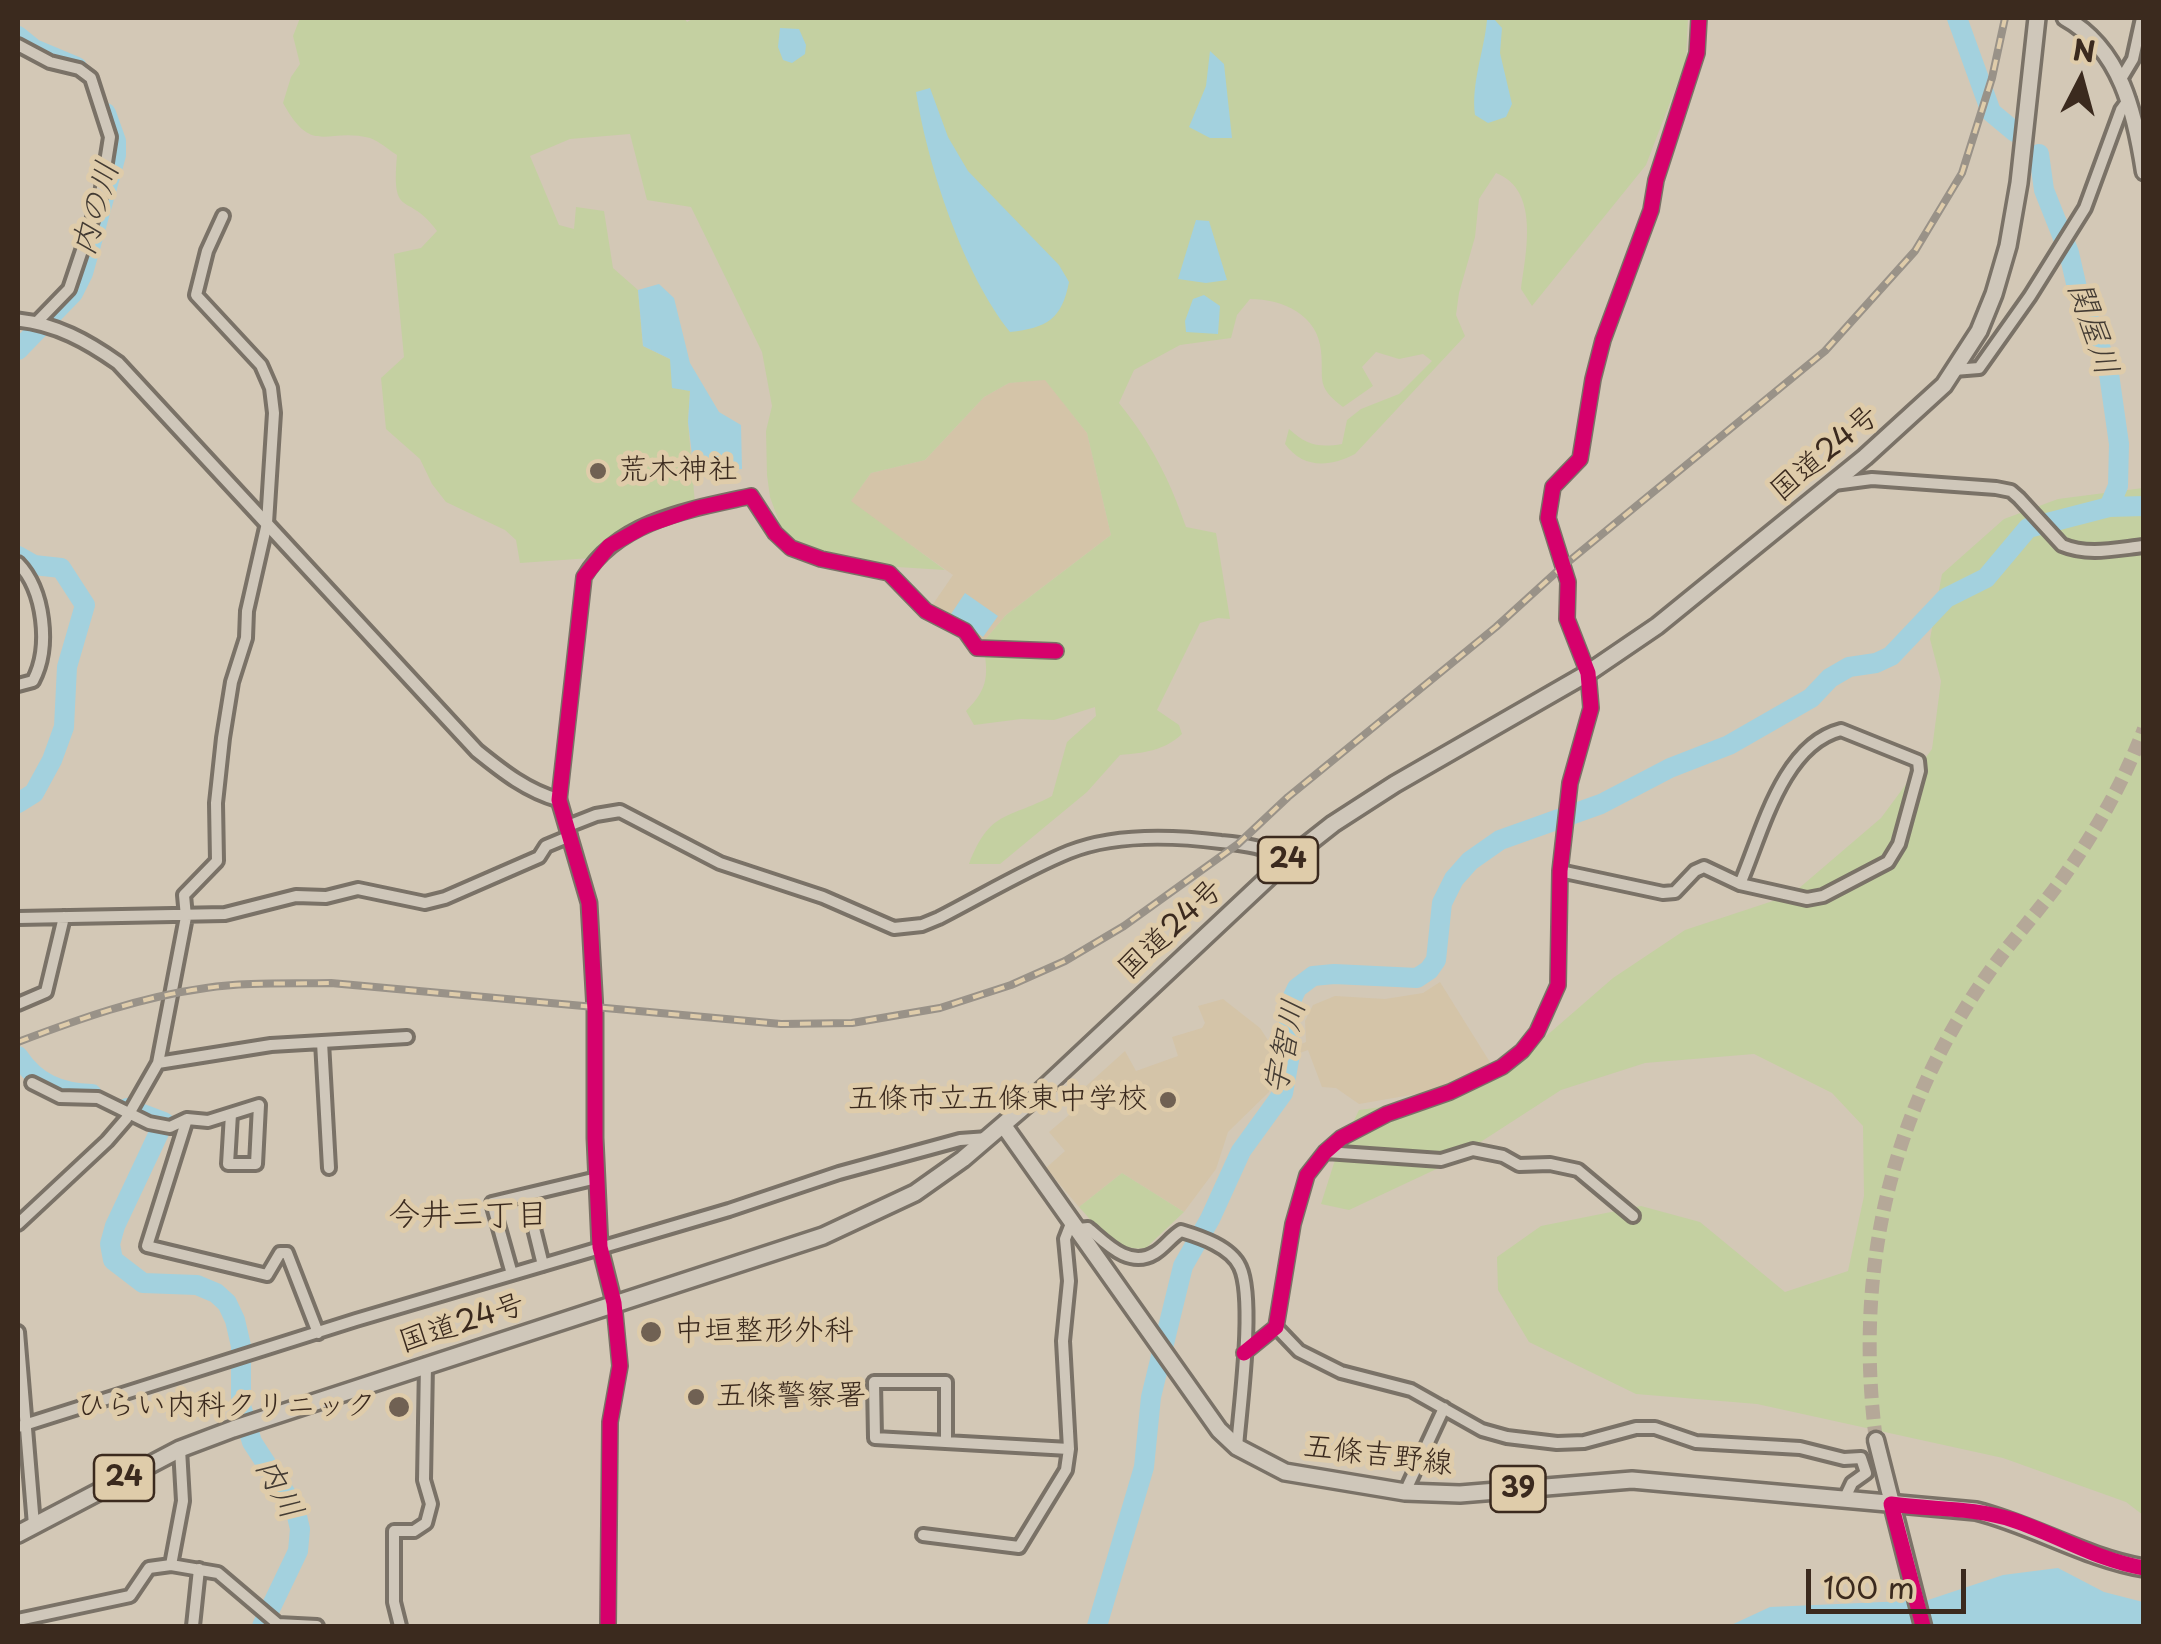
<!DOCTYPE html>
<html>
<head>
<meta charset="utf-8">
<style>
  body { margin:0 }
  #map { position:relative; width:2161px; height:1644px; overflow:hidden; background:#d3c8b6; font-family:"Playpen Sans",sans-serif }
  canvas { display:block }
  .frame { position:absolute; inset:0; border:20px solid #3b2a1e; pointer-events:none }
  .north { position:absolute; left:2031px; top:30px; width:100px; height:100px; -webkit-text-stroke:8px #dfccaa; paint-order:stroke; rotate:6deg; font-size:28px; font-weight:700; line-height:40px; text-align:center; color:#3b2a1e }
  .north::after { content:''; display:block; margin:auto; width:35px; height:45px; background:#3b2a1e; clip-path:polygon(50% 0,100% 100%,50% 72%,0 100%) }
  .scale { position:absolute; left:1806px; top:1569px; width:160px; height:45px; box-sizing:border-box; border:5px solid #3b2a1e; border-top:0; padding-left:12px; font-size:30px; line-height:35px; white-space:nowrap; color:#3b2a1e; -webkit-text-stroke:8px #dfccaa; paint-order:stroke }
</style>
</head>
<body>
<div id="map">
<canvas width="2161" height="1644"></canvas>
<div class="frame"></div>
<div class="north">N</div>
<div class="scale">100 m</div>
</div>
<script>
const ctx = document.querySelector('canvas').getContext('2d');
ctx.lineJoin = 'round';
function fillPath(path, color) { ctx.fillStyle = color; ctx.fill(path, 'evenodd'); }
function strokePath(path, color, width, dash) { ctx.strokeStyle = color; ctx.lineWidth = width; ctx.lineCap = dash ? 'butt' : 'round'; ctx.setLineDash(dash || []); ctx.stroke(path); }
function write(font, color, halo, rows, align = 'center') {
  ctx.font = font + ' "Playpen Sans","Klee One",sans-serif'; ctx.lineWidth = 10; ctx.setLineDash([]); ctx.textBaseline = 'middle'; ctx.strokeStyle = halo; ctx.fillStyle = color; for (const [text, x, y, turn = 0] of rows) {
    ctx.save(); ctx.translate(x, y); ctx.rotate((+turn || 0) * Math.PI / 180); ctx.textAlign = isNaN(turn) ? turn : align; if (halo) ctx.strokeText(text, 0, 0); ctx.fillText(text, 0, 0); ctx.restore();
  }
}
fillPath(new Path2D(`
  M1045,379l42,54 24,102 -105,80 -23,27 -52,-35 22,-32 -103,-73 21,-29 54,-13 59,-63 25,-14z
  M1440,982l53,85 -48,22 -86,15 -23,-16 -14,-1 -14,-37 -28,10 -11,32 -41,40 -12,37 -32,43 -62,-39 -43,34 -33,-39 19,-17 -16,-19 27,-23 -1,-13 50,-45 11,20 42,-15 -6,-19 30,-9 3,-5 -7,-17 25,-7 37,29 17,26 29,-12 -1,-21 8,-16 22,-9 50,3 38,-6z`), '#d4c4a8');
fillPath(new Path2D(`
  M300,18h384l3,4 7,-4h994l-2,43 -40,104 -114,141 -11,-17c5,-37 19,-99 -25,-116l-17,26 -4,38 -16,56 -3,22 9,21 -110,118c-25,13 -52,15 -70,-10l4,-15c17,16 30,19 53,15l5,-24 14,-11 38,-15 33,-33 -9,-7 -24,5 -23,-7 -14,15 11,19 -30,21c-28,-21 -19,-27 -22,-56 -3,-36 -38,-52 -71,-52l-13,16 -6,23 -51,7 -46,25 -15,33c32,40 50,75 67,124l30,6 14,86 -12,-1 -18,5 -43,87 22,15 3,9c-18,17 -39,19 -62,21l-33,37 -87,72h-31c21,-54 37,-44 83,-68l15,-54 29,-26 -1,-9 -41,13 -33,-1 -47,6 -8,-14c24,-24 22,-37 17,-69l23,-27 105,-80 -24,-102 -42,-53 -36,3 -25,14 -59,63 -54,13 -20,28 94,69 -48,-3 -72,-13 -33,-15 -10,-9 -12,-33 -3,-22 -1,-44 6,-25 -10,-54 -71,-145 -44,-7 -17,-66 -60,5 -40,17 29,69 15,4 2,-22 28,4 9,57 25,22 5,56 27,13 20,31 -2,32 7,82 -54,17 -34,21 -16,16 -71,5 -4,-23 -11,-10 -59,-28 -14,-18 -12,-25 -34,-30 -5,-51 23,-21 -10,-103 27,-6 16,-17c-29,-41 -46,-9 -40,-76 -8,-5 -18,-14 -27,-17 -45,-11 -57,19 -87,-35l8,-26 9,-13 -7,-28z
  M2143,488v1027l-17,-13 -123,-44 -246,-54 -121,-10 -107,-52 -31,-52 -1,-33 44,-31 100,-20 59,16 85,70 63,-21 16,-75 -1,-70 -31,-33 -78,-39 -109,9 -84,27 -116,75 -96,45 -28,-6 13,-41 25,-53 85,-11 55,-22 114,-99 72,-48 106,-35 90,-77 51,-69 9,-68 -11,-42 12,-65 62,-55 54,-20z
  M1122,1173l62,39 -38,36c-32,4 -47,-19 -67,-41z`), '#c4d0a1');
fillPath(new Path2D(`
  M1494,19l8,9 -2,25 12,51 -6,13 -18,6 -13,-8c-4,-32 9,-63 12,-95z
  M780,28l19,1 7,16 -1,9 -13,9 -9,-3 -5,-13z
  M1210,51l14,13 8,74h-22l-21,-11 17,-41z
  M930,88l18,49 20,34 91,94 10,17c-7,37 -22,46 -59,50 -47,-59 -82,-165 -94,-240z
  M1196,220l13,1 18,59 -21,3 -28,-4z
  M659,284l15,14 16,65 29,49 22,13 1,44 -48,2 -6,-49 2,-31 -18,-3 -2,-29 -27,-13 -5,-56z
  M1204,295l16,11 -2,28 -32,-2 -1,-11 8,-22z
  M965,593l33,23 -15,21 -32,-23z
  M2058,1568l46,24 39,10v24h-414l41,-19 158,-7 75,-25z`), '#a3d1de');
strokePath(new Path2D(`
  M1957,18l34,94 24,20
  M18,36l16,13 43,18
  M2039,154l5,36 25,63 9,39 30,75 11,77 -1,42 -9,21
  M18,350l55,-57 10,-20 33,-118v-14l-10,-28
  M18,556l16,9 27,3 24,37 -18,62 -3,60 -12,33 -18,33 -16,10
  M18,1056c18,27 41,37 74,38
  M127,1108l37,14 -49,104 -5,18 3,16 30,23 54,2 19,8 11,10 8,17 6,26v60l11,36 43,66 5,21 -2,22 -36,75
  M1097,1626l47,-159 7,-70 32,-131 27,-47 31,-68 42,-58 7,-38 -1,-50 8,-17 16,-12 21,-2 83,4 12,-8 7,-10 6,-57 12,-24 16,-18 30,-21 101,-36 69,-36 59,-23 82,-47 19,-20 19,-11 27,-4 15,-7 55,-58 40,-20 42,-50 81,-21 35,-1`), '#a3d1de', 20);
strokePath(new Path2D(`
  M1876,1440c-22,-166 13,-324 109,-462 26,-38 58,-71 84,-109 30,-43 56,-91 75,-140`), '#b5a898', 14, [14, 7]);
const minor = new Path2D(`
  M18,45l32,17 29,7 12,9 19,59 -9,57 -32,95 -32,33
  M2121,79l12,-20 9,-41
  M1954,370l25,-2 51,-72 55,-88 36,-98 8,-11
  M1834,484l38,-5 124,9 15,3 8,7 43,47c26,11 54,4 82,1
  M18,563c26,27 33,84 15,118l-15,4
  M1841,730l77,31 1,10 -20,73 -11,18 -65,34 -16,3 -67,-15c22,-51 42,-139 101,-154z
  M559,800l25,-223c34,-57 108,-68 167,-81l24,37 16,15 30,11 68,14 37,38 39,20 12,17 79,3
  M568,826l28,-11 24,-4 100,52 103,34 71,31 28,-3 17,-7c41,-21 88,-49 130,-66 45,-18 105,-16 152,-10 22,2 48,5 65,19
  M1560,871l103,22 12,-1 20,-21 9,-4 36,17
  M18,918l207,-4 71,-18 30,1 32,-8 67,14 20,-5 94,-41 7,-11 24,-10
  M18,1004l28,-12 18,-75
  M322,1042l7,126
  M158,1063l113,-18 136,-8
  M32,1083l28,14 38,1 51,25 21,4 17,-8 21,2 51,-16 -3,59h-28l3,-50
  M187,1119l-40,127 120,29 13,-22h7l31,80
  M1326,1152l115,8 32,-10 30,6 16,9 31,-1 28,6 55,46
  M526,1196l17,69
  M18,1224l89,-83 19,-22 32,-56 28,-146 -2,-22 33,-34 -1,-58 7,-65 9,-56 14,-44 1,-27 20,-88 7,-110 -3,-25 -10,-23 -65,-70 11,-44 16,-35
  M1078,1229l10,-1c18,15 41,41 67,25 10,-6 16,-16 26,-22 20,6 50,16 59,36 15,32 0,141 -3,180
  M512,1274l-20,-71 105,-25
  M1276,1327l23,24 42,21 70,18 71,40 25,7 50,6 27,-1 52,-14h19l41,14 104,6 44,11 17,-1 5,15 -14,10 -8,17
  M18,1332l16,193
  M1244,1353l32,-26 17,-103 14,-49 18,-23 16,-14 46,-24 63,-22 52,-25 20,-16 15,-19 21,-47 2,-114 10,-88 21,-75 -3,-35 -21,-54 1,-37 -20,-64 5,-31 27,-28 13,-80 10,-39 48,-130 5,-30 41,-127 2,-35
  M18,1427l338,-107 373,-110 110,-37 121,-33 28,-2
  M946,1442v-60h-72l1,56 194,11
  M1405,1492l39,-84
  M923,1535l96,12 47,-77 3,-21 -6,-108 6,-60 -4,-42 7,-18
  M171,1565l12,-64 -3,-52
  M18,1620l112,-24 19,-28 22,-3 47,8 60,51 39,2
  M193,1626l6,-57
  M400,1626l-6,-24v-71h20l12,-8 5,-19 -7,-24 2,-116
  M608,1626l2,-204 10,-56 -6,-63`);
const tertiary = new Path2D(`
  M18,320c38,4 69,21 100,43l359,388c26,21 50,40 82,49l30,103 6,107v128l5,109 14,56`);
const secondary = new Path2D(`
  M2065,18c56,31 70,95 79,154
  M1876,1440l47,186`);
const primary = new Path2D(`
  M1004,1126l215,304 18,17 48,25 120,20 55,2 172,-14 344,31c57,14 109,47 168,57`);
const trunk = new Path2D(`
  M18,1534l162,-85 53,-20 590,-193 92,-43 48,-34 63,-54 260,-244 47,-37 62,-40 193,-111 69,-47 208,-169 79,-72 35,-54 15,-37 14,-48 11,-63 18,-165`);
strokePath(minor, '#7a7267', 18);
strokePath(tertiary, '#7a7267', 19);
strokePath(secondary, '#7a7267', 21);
strokePath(primary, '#7a7267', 22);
strokePath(trunk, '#7a7267', 22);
strokePath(minor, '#cfc7ba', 10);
strokePath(tertiary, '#cfc7ba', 11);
strokePath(secondary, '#cfc7ba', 14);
strokePath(primary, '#cfc7ba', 15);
strokePath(trunk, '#cfc7ba', 15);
const rail = new Path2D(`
  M18,1042c61,-23 122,-45 188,-54 41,-6 84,-4 125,-5l450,41 71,-1 88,-15 71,-23 54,-24 59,-35 114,-82 50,-47 208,-170 66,-60 263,-216 90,-100 47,-78 30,-95 13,-60`);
strokePath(rail, '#999288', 8);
strokePath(rail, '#dfccaa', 4, [11]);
strokePath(new Path2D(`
  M1244,1353l32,-26 17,-103 14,-49 18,-23 16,-14 46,-24 63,-22 52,-25 20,-16 15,-19 21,-47 2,-114 10,-88 21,-75 -3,-35 -21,-54 1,-37 -20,-64 5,-31 27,-28 13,-80 10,-39 48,-130 5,-30 41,-127 2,-35
  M608,1626l2,-204 10,-56 -6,-63 -14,-56 -5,-109v-128l-6,-107 -30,-103 25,-223 25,-31 36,-20 52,-18 54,-12 24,37 16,15 30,11 68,14 37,38 39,20 12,17 79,3
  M1923,1626l-32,-122c41,6 82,3 122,16 45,15 84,40 131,48`), '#d6006c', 15);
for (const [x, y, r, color] of [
  [598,471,10,"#706153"],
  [1168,1100,10,"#706153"],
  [651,1332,12,"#706153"],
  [696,1397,10,"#706153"],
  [399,1407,12,"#706153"]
]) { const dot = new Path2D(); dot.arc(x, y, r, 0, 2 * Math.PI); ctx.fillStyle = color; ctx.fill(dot); strokePath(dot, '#dfccaa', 4); }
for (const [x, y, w] of [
  [1288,860,60],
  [124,1478,60],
  [1518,1489,55]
]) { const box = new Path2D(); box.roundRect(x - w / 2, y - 23, w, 46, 8); ctx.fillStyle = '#dfccaa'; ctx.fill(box); strokePath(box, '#3b2a1e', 2.5); }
write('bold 28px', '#3b2a1e', null, [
  ["24",1288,860],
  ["24",124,1478],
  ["39",1518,1489]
]);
write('30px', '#3b2a1e', '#dfccaa', [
  ["国道24号",1825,454,-40],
  ["国道24号",1171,930,-43],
  ["国道24号",462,1324,-18],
  ["五條吉野線",1378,1456,7]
]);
write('30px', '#3b2a1e', '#dfccaa', [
  ["荒木神社",618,471],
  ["五條市立五條東中学校",1148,1100,"right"],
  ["中垣整形外科",674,1332],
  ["五條警察署",716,1397],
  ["ひらい内科クリニック",376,1407,"right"]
], 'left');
write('italic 32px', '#433b33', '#dfccaa', [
  ["内の川",97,209,-74],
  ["関屋川",2092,329,72],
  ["宇智川",1286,1047,-78],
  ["内川",278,1489,62]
]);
write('32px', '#3b2a1e', '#dfccaa', [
  ["今井三丁目",468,1216]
]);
</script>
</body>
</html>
